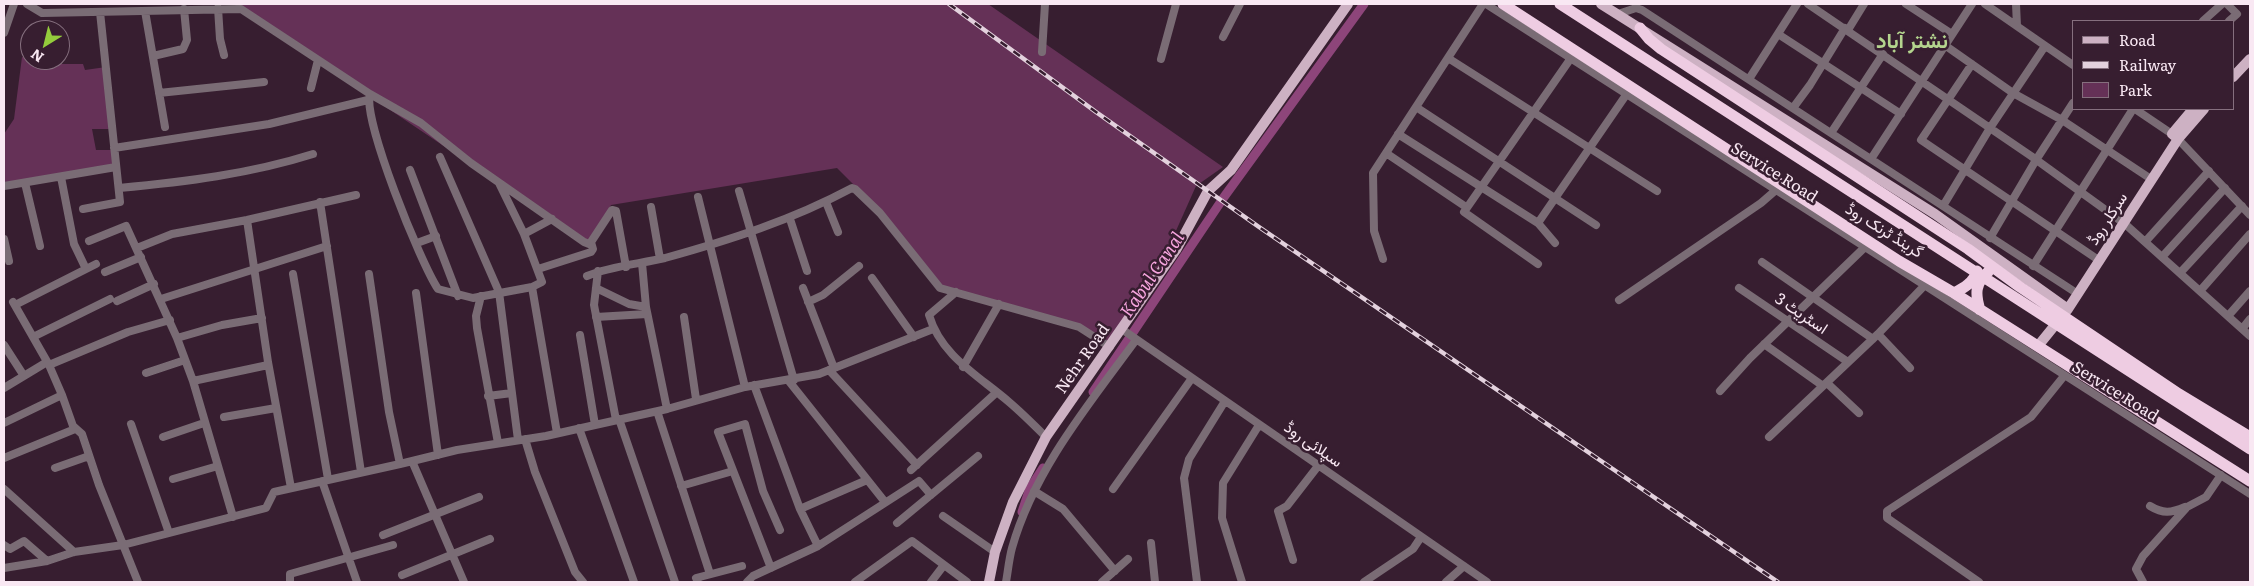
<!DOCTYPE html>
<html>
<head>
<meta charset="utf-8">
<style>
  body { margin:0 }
  #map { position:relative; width:2254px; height:586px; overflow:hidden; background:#371e30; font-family:Literata,serif }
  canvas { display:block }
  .frame { position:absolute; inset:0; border:5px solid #f9e8f3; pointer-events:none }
  .legend { position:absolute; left:2072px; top:20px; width:162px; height:90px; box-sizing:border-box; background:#371e30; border:1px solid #856f7e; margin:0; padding:6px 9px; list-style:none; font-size:15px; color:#f9e8f3 }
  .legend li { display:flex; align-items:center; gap:10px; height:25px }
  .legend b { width:25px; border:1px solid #856f7e }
  .north { position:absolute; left:20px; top:20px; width:50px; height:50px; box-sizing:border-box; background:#371e30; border:1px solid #856f7e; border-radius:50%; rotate:216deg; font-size:14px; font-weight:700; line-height:20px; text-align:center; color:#f9e8f3 }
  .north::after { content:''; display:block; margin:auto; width:18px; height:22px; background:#94cc3c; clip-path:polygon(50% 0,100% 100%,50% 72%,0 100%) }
</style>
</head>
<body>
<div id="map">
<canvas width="2254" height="586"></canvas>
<div class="frame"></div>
<ul class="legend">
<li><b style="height:6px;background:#cdb1c3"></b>Road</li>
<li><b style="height:6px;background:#e3d1dd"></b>Railway</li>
<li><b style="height:14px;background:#653157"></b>Park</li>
</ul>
<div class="north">N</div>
</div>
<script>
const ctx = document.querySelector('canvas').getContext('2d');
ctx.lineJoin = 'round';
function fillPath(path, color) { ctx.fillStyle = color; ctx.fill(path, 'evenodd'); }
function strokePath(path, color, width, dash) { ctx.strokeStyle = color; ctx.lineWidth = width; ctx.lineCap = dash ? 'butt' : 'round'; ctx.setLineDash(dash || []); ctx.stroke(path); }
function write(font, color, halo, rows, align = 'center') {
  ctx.font = font + ' Literata,Vazirmatn,serif'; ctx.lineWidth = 5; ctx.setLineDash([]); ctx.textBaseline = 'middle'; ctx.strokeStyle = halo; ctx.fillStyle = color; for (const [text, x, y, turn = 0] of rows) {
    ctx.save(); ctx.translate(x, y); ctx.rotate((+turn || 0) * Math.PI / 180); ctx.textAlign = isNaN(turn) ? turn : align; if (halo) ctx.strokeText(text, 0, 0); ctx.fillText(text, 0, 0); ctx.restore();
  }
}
fillPath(new Path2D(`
  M233,4h755l235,163 -27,19 -21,47 -1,10 -64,104 -31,-20 -139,-39 -79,-96 -24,-24 -226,37 -22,39z
  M22,57l25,7h36l2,6 21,-3 7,62h-21l4,21h19v17l-111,19v-52l10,-15z`), '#653157');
strokePath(new Path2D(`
  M1093,392l131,-195 140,-193
  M1022,512l8,-24 13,-20`), '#8d457a', 9);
strokePath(new Path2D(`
  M27,4l15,9 199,-4 129,85 51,29 50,40 113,79 5,2 2,-2 21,-32 4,1 10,56
  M1486,4l764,490
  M1808,4l223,152 94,68 125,112
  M1906,4l46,30
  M1985,4l88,61
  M2016,4l1,22
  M2227,4l10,10 -8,7
  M218,8l2,31 4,16
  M145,11l20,116
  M1618,14l18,-6 6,2 436,284
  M2203,21l19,-17
  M1848,30l16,-26
  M4,33l10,-29
  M1778,34l123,80
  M1223,37l17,-33
  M1946,46l67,47 49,27 89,59
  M1042,52l3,-48
  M153,56l30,-7 4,-9 -3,-31
  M1448,58l209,133
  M1161,59l15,-55
  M1972,64l-51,76 179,121
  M1749,79l48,-75
  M311,88l7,-28
  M159,93l105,-11
  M370,94c-8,25 51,170 68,195l35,9 59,-11 10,-5 -18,-48 -25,-51
  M1416,107l180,118
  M1793,108l17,-23 35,-57
  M2135,109l37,25
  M1831,133l52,-79
  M1398,134l140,89 17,20
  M2178,139l72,76
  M114,148l155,-24 99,-24
  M1386,153l80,54
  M440,157l59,135 19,148
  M1871,159l101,-155
  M410,170l48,126
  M61,177l13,67 12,25
  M25,183l15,63
  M4,186l112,-19
  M119,188c65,-6 131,-14 194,-34
  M739,191l55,189
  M698,197l47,190
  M320,202l41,270
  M826,202l12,30
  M1943,206l47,-78 55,-82
  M651,207l9,52
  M83,209l37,-7 -20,-190
  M790,219l17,52
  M247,220l21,142 23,126
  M1538,223l88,-128
  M524,234l28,-15
  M1990,238l46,-78 37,-57
  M4,239l5,22
  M89,241l37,-15 51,112 16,43 40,136
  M2145,242l64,-71
  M417,243l19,-7
  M137,248l35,-14 75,-14 109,-25
  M2162,257l63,-69
  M1383,259l-9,-28 -1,-58 110,-169
  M1762,262l111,77
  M642,263l4,44 21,102
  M1538,264l-74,-52 107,-154
  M2033,266l100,-157
  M538,269l53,-17 2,-3 -2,-7
  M598,271l-4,34 22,115
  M105,272l36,-15
  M2180,273l62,-67
  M293,274l35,205
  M369,274l20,138 11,52
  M587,276c24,-10 52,-12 78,-18 65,-18 127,-38 187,-70l3,1 25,24 60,75 139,39 31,20
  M872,278l42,59
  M532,287l25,146
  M596,288l33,16 17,3
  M803,288l31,80
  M1739,288l109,74
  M2200,291l50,-57
  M956,292l-27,23c12,41 50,61 80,87 13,11 25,23 37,35
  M416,293l22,162
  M481,296l-5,20 1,12 21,115
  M161,299l166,-53
  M1619,300l142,-97 15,-13
  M117,301l37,-17
  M13,302l36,63 13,30 11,31 9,8 17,51 39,97
  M808,302l15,-7 36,-29
  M15,305l81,-41
  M2228,316l22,-25
  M596,317l51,-3
  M684,317l12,82
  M2242,329l8,-10
  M1123,330l364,252
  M1878,334l32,34
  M580,335l15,90
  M33,337l77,-38
  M177,338l45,-13 40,-7
  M1764,344l59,42
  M4,345l20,31
  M49,365l79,-33 42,-12
  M963,367l36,-63
  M829,370l88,95
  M146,373l39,-13
  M788,380l97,122
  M193,381l75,-16
  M1827,383l32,30
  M754,385l46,124 18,37
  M4,388l43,-26
  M1720,391l30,-33 115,-111
  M488,396l24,-3
  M657,411l53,163
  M224,417l52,-9
  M619,419l56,163
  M4,423l58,-28
  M131,424l38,109
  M579,428l55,154
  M163,437l41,-14
  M1769,437l109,-103 46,-48
  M525,439l10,33 40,100 8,10
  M4,458l71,-29
  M412,461l52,121
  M55,468l34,-12
  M911,470l86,-78
  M173,479l45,-13
  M322,481l35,101
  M681,486l52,-15
  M4,489l70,63
  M1113,489l79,-111
  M1034,491l29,18 52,62
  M2150,506c13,8 21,7 35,1
  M800,509l67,-29
  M943,516l52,36
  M897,523l81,-67
  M383,535l96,-38
  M1151,543l4,39
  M4,545l6,4 14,-8 23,20
  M1293,560l-15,-49 9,-5 31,-40
  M4,568l43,-7 27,-9 49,-7 143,-37 8,-16 126,-28 57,-14 89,-14 49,-11 72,-16 78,-22 74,-13 114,-45
  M771,568l-53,-136 27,-8 18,67 17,39
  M402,575l88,-36
  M290,582v-8l103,-29
  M698,582l-2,-4 46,-12
  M747,582l6,-6 65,-30 101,-65 12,14
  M855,582l57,-41 55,41
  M931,582l13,-17
  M1006,582c2,-11 3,-23 6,-34 22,-78 77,-144 124,-208
  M1102,582l26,-23
  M1197,582l-13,-104 5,-19 36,-58
  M1242,582l-20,-64 1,-35 36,-58
  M1364,582l49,-33 8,-12
  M1446,582l18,-16
  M1979,582l-92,-64v-7l144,-94 33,-41
  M2143,582l-7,-13 7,-13 44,-49 19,-10 15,-22`), '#7a6c75', 8);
strokePath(new Path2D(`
  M1601,4l334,210 133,95
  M2233,77l17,-18
  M2178,139l-6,-5 21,-25
  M2038,346l30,-37 110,-170 26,-30
  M989,582l6,-30 18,-50 33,-65 130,-187 32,-59 23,-21 117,-166`), '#cdb1c3', 10);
strokePath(new Path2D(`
  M1503,4l396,257 55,32 296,188
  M1560,4l690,445
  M1640,28l9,11 12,10 307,200 52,38 159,107 71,43
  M1954,293c10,-5 20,-11 23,-22
  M1980,310c-5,-16 -5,-27 8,-38`), '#eecce2', 11);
const rail = new Path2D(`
  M949,4l147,108 163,115 519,355`);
strokePath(rail, '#e3d1dd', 4.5);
strokePath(rail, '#371e30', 2.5, [8]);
write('16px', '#f9e8f3', '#371e30', [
  ["Service Road",1774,173,32],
  ["سرکلر روڈ",2108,219,-57],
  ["گرینڈ ٹرنک روڈ",1884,231,32],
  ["اسٹریٹ 3",1801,314,34],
  ["Nehr Road",1083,359,-55],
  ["Service Road",2115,392,32],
  ["سپلائی روڈ",1313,445,35]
]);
write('italic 18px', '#f6a5de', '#371e30', [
  ["Kabul Canal",1153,275,-56]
]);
write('bold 21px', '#b4d48e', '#371e30', [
  ["نشتر آباد",1912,42]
]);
</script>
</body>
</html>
